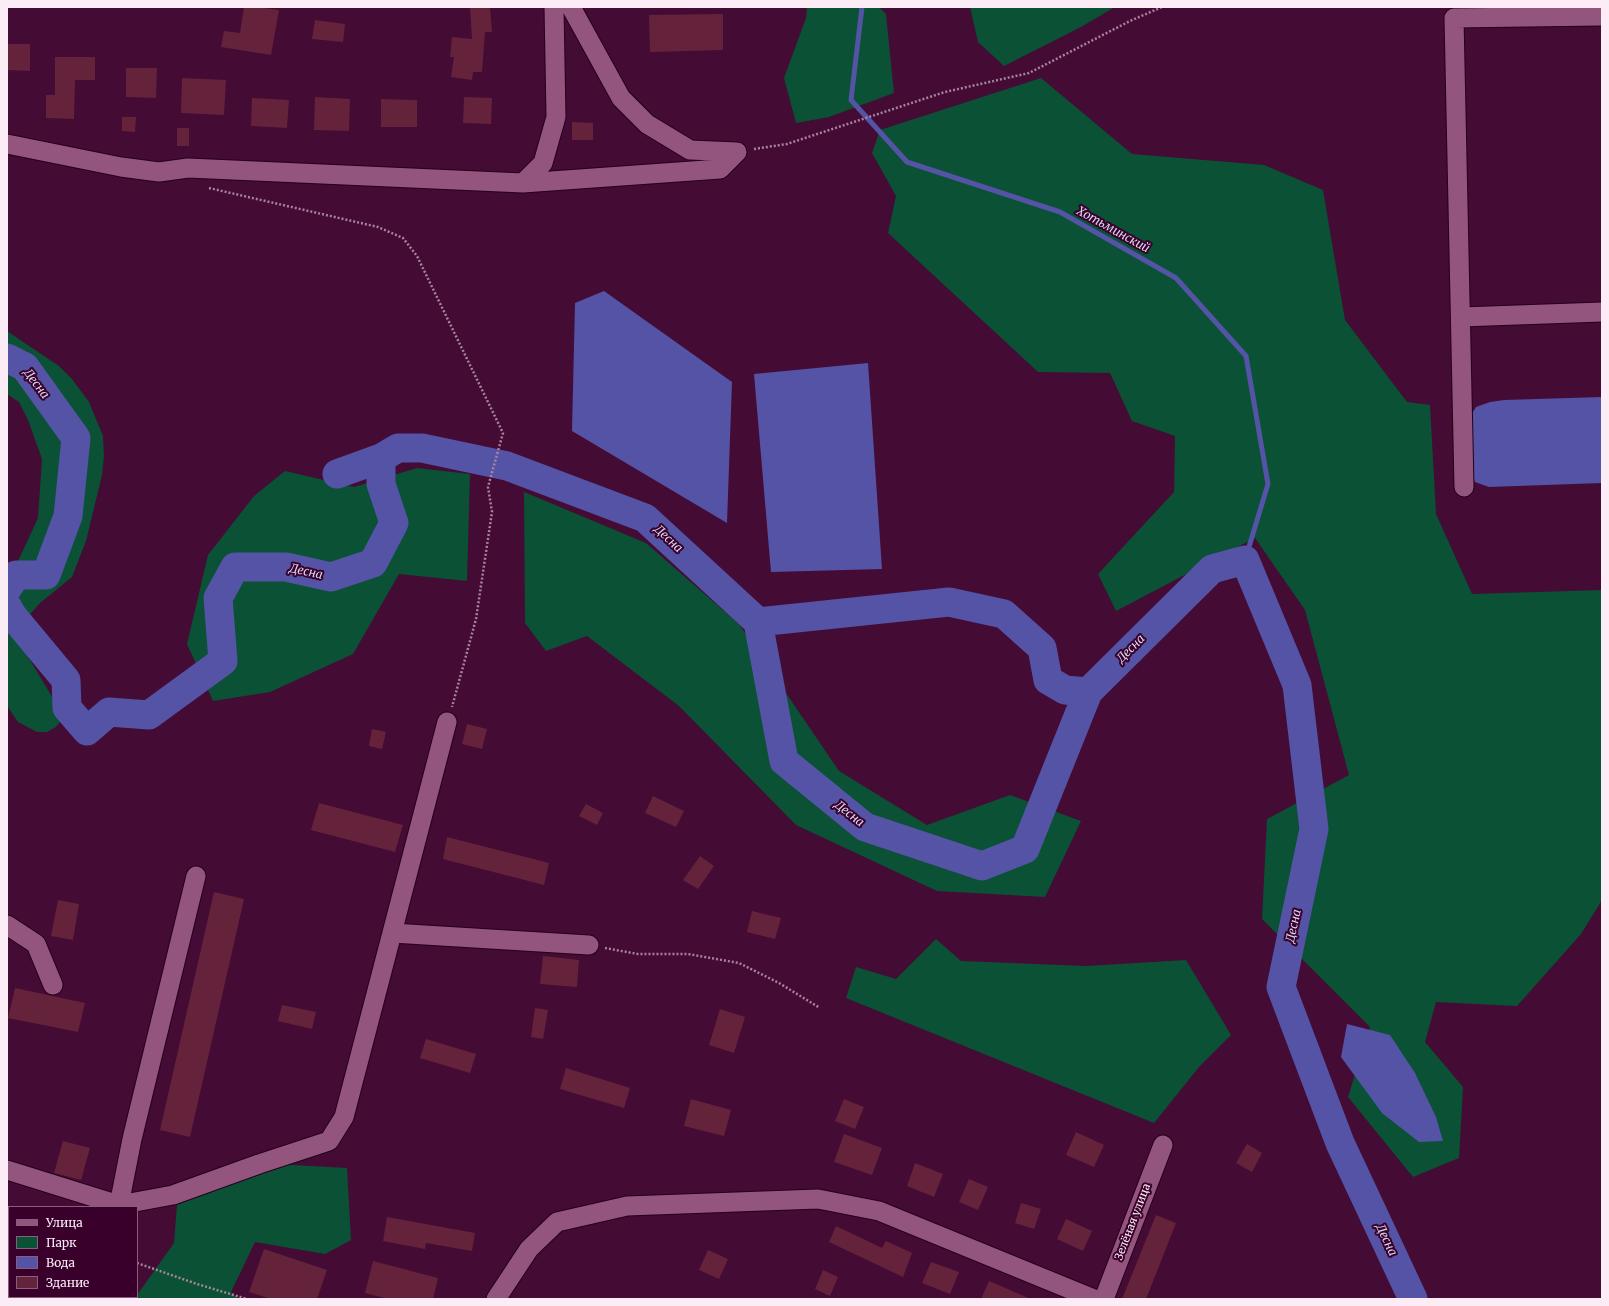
<!DOCTYPE html>
<html>
<head>
<meta charset="utf-8">
<style>
  body { margin:0 }
  #map { position:relative; width:1609px; height:1306px; overflow:hidden; background:#440b35; font-family:Merriweather,serif }
  canvas { display:block }
  .frame { position:absolute; inset:0; border:8px solid #fbecf5; pointer-events:none }
  .legend { position:absolute; left:8px; top:1206px; width:130px; height:92px; box-sizing:border-box; background:#39002b; border:1px solid #875e7c; margin:0; padding:5px 7px; list-style:none; font-size:12px; color:#fbecf5 }
  .legend li { display:flex; align-items:center; gap:8px; height:20px }
  .legend b { width:20px; border:1px solid #875e7c }
</style>
</head>
<body>
<div id="map">
<canvas width="1609" height="1306"></canvas>
<div class="frame"></div>
<ul class="legend">
<li><b style="height:5px;background:#93547e"></b>Улица</li>
<li><b style="height:11px;background:#0a5135"></b>Парк</li>
<li><b style="height:11px;background:#5453a6"></b>Вода</li>
<li><b style="height:11px;background:#65223b"></b>Здание</li>
</ul>
</div>
<script>
const ctx = document.querySelector('canvas').getContext('2d');
ctx.lineJoin = 'round';
function fillPath(path, color) { ctx.fillStyle = color; ctx.fill(path, 'evenodd'); }
function strokePath(path, color, width, dash) { ctx.strokeStyle = color; ctx.lineWidth = width; ctx.lineCap = dash ? 'butt' : 'round'; ctx.setLineDash(dash || []); ctx.stroke(path); }
function write(font, color, halo, rows, align = 'center') {
  ctx.font = font + ' Merriweather,serif'; ctx.lineWidth = 4; ctx.setLineDash([]); ctx.textBaseline = 'middle'; ctx.strokeStyle = halo; ctx.fillStyle = color; for (const [text, x, y, turn = 0] of rows) {
    ctx.save(); ctx.translate(x, y); ctx.rotate((+turn || 0) * Math.PI / 180); ctx.textAlign = isNaN(turn) ? turn : align; if (halo) ctx.strokeText(text, 0, 0); ctx.fillText(text, 0, 0); ctx.restore();
  }
}
fillPath(new Path2D(`
  M807,7h72l7,7 8,79 -65,24 -33,6 -12,-45 22,-60z
  M970,7h145l-34,20 -77,39 -26,-24z
  M1041,78l91,76 132,11 59,25 22,130 62,82 23,3 6,109 36,80 130,-4v310l-21,34 -64,72 -81,-4 -11,40 38,45 -4,71 -46,19 -65,-80 22,-70 -108,-108 5,-100 82,-44 -44,-165 -50,-72 -139,73 -18,-37 76,-82 1,-56 -43,-15 -22,-48 -72,-1 -150,-139 8,-37 -24,-43 8,-23z
  M7,331l52,35 13,13 17,23 14,34 1,20 -2,19 -16,66 -14,36 -32,26 -13,15 -3,9 -1,9 4,19 33,55 2,9 -6,8 -9,5h-10l-19,-10 -11,-16v-125l13,-24 18,-39 4,-59 -14,-39 -9,-18 -12,-8z
  M417,468l53,6 -3,107 -68,-7 -46,80 -83,38 -57,9 -26,-57 21,-89 46,-59 31,-25 69,16z
  M524,492l122,51 93,81 100,147 88,54 83,-30 71,26 -36,76 -108,-6 -141,-66 -117,-119 -92,-70 -41,15 -21,-28z
  M936,939l25,22 125,5 100,-6 45,75 -32,32 -45,56 -308,-125 10,-31 40,12z
  M275,1164l72,4 4,72 -26,14 -70,-12 -24,50 7,7h-104l3,-2v-2l37,-52 3,-38z`), '#0a5135');
fillPath(new Path2D(`
  M604,291l128,91 -5,141 -155,-92 3,-128z
  M868,363l14,206 -111,3 -17,-198z
  M1602,397v86l-113,4 -14,-5 -5,-12 -2,-50 8,-13 14,-5 14,-2z
  M1347,1024l43,11 25,38 21,44 7,24 -24,1 -37,-29 -41,-56z`), '#5453a6');
strokePath(new Path2D(`
  M862,7l-11,93 56,62 153,50 116,66 70,78 22,128 -23,76`), '#5453a6', 5);
strokePath(new Path2D(`
  M7,358l18,9 51,71 -8,78 -22,59h-30l-9,14
  M337,474l44,-16
  M7,606l5,9 54,65 1,28 20,23 22,-19 40,3 74,-54 -5,-63 17,-31h51l45,10 42,-14 21,-40 -13,-39v-26l17,-10h24l85,18 138,52 113,104 26,139 81,66 117,39 43,-17 63,-157 124,-123 33,-9 52,125 17,144 -33,158 59,156 73,156
  M758,622l191,-20 55,12 38,34 6,32 17,10 23,2`), '#5453a6', 29);
fillPath(new Path2D(`
  M244,7h12l23,3 -8,45 -50,-8 3,-16 16,2z
  M470,7h20l2,25h-7l-3,40h-9l-1,8 -21,-3 3,-20h-4l2,-20 20,2z
  M723,14v36l-73,2 -1,-37z
  M315,20l30,4 -2,18 -31,-3z
  M7,44h23v27l-23,-1z
  M55,57h40v23h-20l-1,39 -28,-1v-23h9z
  M126,68h31l-1,30 -30,-1z
  M182,78l44,2 -2,35 -43,-2z
  M315,97l35,2 -1,32 -35,-1z
  M464,97l28,1 -1,26 -28,-1z
  M252,98l37,2 -2,28 -36,-2z
  M381,99l36,1v27h-36z
  M122,117h14l-1,15 -13,-1z
  M572,122l21,1v17h-21z
  M177,128h12v18h-12z
  M467,724l20,5 -5,20 -20,-5z
  M372,729l14,3 -4,17 -13,-3z
  M653,796l31,15 -8,16 -31,-14z
  M319,803l84,22 -8,27 -84,-22z
  M586,804l17,9 -6,12 -18,-9z
  M447,837l102,26 -5,22 -101,-26z
  M700,856l14,10 -16,23 -15,-9z
  M214,892l30,7 -54,238 -30,-7z
  M58,900l21,4 -6,36 -22,-4z
  M752,911l29,7 -6,21 -28,-7z
  M543,956l36,4 -2,27 -37,-3z
  M15,988l70,15 -7,29 -70,-14z
  M282,1005l34,7 -4,17 -34,-8z
  M535,1008l13,2 -5,29 -12,-2z
  M720,1009l25,8 -11,36 -25,-8z
  M426,1039l50,15 -6,19 -50,-15z
  M566,1068l64,20 -6,20 -64,-19z
  M691,1099l40,11 -7,26 -40,-10z
  M844,1099l20,8 -9,22 -20,-8z
  M1076,1132l28,13 -10,22 -28,-12z
  M844,1134l38,14 -10,27 -38,-13z
  M63,1141l27,7 -9,32 -27,-7z
  M1247,1144l15,9 -10,19 -16,-9z
  M915,1163l28,11 -9,23 -27,-11z
  M969,1179l19,8 -10,23 -19,-8z
  M1021,1203l20,6 -7,20 -19,-6z
  M1156,1215l20,8 -30,76h-24z
  M387,1217l88,16 -3,18 -46,-8 -1,6 -42,-8z
  M1066,1219l26,12 -9,20 -26,-12z
  M836,1226l46,22 4,-7 26,12 -9,24 -74,-35z
  M264,1249l63,21 -10,29h-46l-22,-7z
  M708,1250l20,9 -9,20 -20,-9z
  M373,1261l65,17 -5,21h-45l-23,-6z
  M931,1262l28,10 -9,22 -28,-11z
  M823,1270l15,7 -8,19 -15,-7z
  M989,1281l42,18h-50z`), '#65223b');
const minor = new Path2D(`
  M571,7l50,91 26,26 43,26 47,2
  M7,144l114,23 38,5 29,-4 335,15 20,-20 13,-46 -2,-110
  M523,183l197,-14 17,-17
  M1461,317l141,-5
  M1464,487l-10,-469 148,-2
  M7,925l29,19 17,41
  M392,933l197,12
  M7,1170l112,35 13,-66 64,-263
  M118,1207l1,-2 54,-10 86,-31 70,-23 15,-24 103,-395
  M111,1297v2
  M496,1299l33,-50 28,-27 70,-16 191,-7 61,12 215,88
  M1104,1299l59,-154`);
strokePath(minor, '#24001a', 21);
strokePath(new Path2D(`
  M754,149l33,-5 158,-52 84,-19 101,-52 32,-14
  M209,188l169,39 25,11 14,18 86,177 -15,54 4,25 -16,107 -24,88
  M605,948l33,6h50l51,9 40,20 41,25
  M137,1263l60,21 50,15`), '#a7849c', 2.5, [2, 2]);
strokePath(minor, '#93547e', 19);
write('11px', '#fbecf5', '#39002b', [
  ["Зелёная улица",1133,1222,-69]
]);
write('italic 12px', '#d6d8ef', '#39002b', [
  ["Хотьминский",1113,230,29],
  ["Десна",36,384,53],
  ["Десна",668,539,43],
  ["Десна",306,572,12],
  ["Десна",1131,649,-45],
  ["Десна",849,814,38],
  ["Десна",1294,926,-78],
  ["Десна",1386,1240,65]
]);
</script>
</body>
</html>
